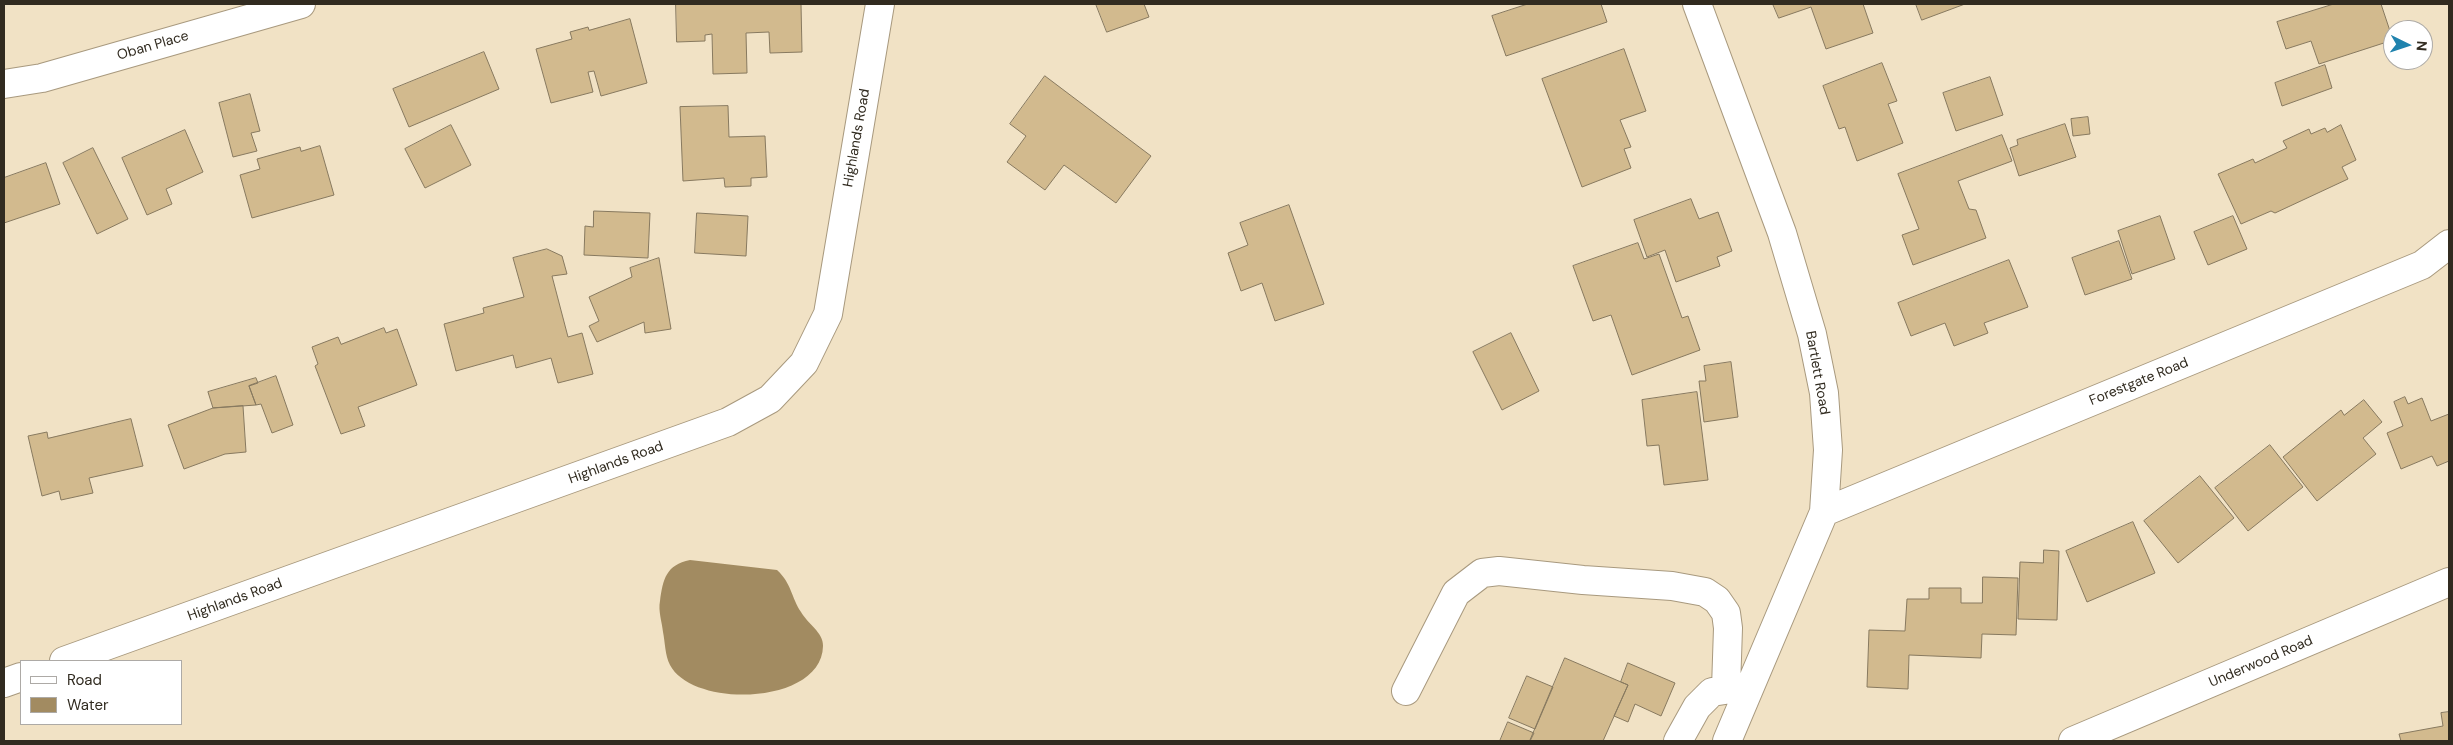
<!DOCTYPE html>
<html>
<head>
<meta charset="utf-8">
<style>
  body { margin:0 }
  #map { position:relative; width:2453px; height:745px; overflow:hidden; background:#f1e2c5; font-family:"DM Sans",sans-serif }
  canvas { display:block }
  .frame { position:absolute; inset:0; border:5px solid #312b20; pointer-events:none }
  .legend { position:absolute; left:20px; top:660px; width:162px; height:65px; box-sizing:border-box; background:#fff; border:1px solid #adaaa6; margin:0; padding:6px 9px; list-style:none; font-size:15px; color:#312b20 }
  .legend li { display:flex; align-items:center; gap:10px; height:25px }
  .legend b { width:25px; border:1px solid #adaaa6 }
  .north { position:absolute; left:2383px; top:20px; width:50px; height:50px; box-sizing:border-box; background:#fff; border:1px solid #adaaa6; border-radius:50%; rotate:94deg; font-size:14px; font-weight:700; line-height:20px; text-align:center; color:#312b20 }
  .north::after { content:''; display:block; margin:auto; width:18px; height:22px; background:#2083ae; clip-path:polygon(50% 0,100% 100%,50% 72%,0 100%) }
</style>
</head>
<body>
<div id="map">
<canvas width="2453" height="745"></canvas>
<div class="frame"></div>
<ul class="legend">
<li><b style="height:6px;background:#fff"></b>Road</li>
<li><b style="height:14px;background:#a28b61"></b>Water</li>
</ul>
<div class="north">N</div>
</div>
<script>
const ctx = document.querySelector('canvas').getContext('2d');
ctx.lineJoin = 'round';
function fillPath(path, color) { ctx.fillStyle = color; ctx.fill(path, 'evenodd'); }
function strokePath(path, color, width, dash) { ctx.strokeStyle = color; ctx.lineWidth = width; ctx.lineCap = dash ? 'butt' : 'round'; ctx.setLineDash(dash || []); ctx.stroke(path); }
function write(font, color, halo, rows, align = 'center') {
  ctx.font = font + ' "DM Sans",sans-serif'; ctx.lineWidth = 4; ctx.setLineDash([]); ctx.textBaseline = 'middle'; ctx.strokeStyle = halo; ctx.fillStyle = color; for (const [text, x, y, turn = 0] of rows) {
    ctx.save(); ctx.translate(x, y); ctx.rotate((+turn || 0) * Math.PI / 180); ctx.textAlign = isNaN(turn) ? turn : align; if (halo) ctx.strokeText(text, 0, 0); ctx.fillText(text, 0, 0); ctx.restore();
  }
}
fillPath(new Path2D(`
  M690,560l87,10c15,14 14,27 24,42 6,11 23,21 22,34 -1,59 -130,63 -153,19 -5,-9 -5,-24 -7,-33 -1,-10 -5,-21 -3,-31 3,-22 6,-36 30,-41z`), '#a28b61');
const building = new Path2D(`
  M676,4h125l1,48 -32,1 -1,-21 -23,1 1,40 -34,1 -1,-40 -7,1v6l-28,1z
  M1096,4h48l5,13 -42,15z
  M1528,4h73l6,18 -101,34 -14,-40z
  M1773,4h90l10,29 -47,16 -15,-42 -32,11z
  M1916,4h49l-43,16z
  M2334,4h47l12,36 -74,24 -8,-23 -25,8 -9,-27z
  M630,19l17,64 -46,13 -7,-25 -6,1 5,20 -42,11 -15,-54 36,-10 -2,-7 18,-5 1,3z
  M1624,49l22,62 -26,9 11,27 -7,2 7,19 -49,19 -40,-108z
  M484,52l15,37 -90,38 -16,-38z
  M1882,63l15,38 -9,3 15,39 -46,18 -12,-34 -6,2 -16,-43z
  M2325,65l7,23 -50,18 -7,-23z
  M1045,76l106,80 -35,47 -52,-38 -19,25 -38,-28 19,-26 -16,-12z
  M1990,77l13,38 -47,16 -13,-38z
  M250,94l10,37 -9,2 6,18 -24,6 -14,-54z
  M728,106l1,31 36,-1 2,41 -16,1v8l-26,1 -1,-9 -41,3 -3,-74z
  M2088,117l2,17 -17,2 -2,-17z
  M2065,124l11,33 -57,19 -9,-28 8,-3 -1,-5z
  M451,125l20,40 -46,23 -20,-39z
  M2341,125l15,35 -14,7 6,12 -73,34 -4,-2 -30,13 -23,-50 35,-15 2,4 32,-15 -4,-7 26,-12 2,5 14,-6 2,4z
  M185,130l18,42 -37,17 6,15 -25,11 -25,-57z
  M2002,135l10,26 -54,20 11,28 7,1 10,28 -73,27 -11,-30 17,-6 -21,-55z
  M320,146l14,49 -82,23 -12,-43 20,-6 -3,-10 43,-12 1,4z
  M93,148l35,71 -31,15 -34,-71z
  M46,163l14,41 -56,19v-45z
  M1691,199l8,20 19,-7 14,39 -15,6 3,9 -44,16 -11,-32 -18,7 -13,-37z
  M1289,205l35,99 -49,17 -13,-38 -21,8 -13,-38 20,-8 -8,-22z
  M594,211l56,2 -2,45 -64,-3 1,-29 8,1z
  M697,213l51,3 -2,40 -51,-3z
  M2160,216l15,43 -43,15 -14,-43z
  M2233,216l14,33 -39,16 -14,-33z
  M2119,241l13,38 -47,16 -13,-37z
  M1638,243l6,16 15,-5 23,64 6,-2 12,34 -68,25 -21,-60 -18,6 -20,-55z
  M547,249l15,7 5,18 -15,2 16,61 14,-4 11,41 -35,9 -7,-25 -35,10 -3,-13 -57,16 -12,-47 40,-11 -1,-5 41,-11 -11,-39z
  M659,258l12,71 -26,4 -1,-11 -47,20 -8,-16 10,-5 -10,-24 43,-20 -2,-9z
  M2009,260l19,47 -44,16 4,10 -34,13 -9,-23 -34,13 -13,-33z
  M384,328l2,5 11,-4 20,56 -59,22 7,19 -24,8 -26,-68 3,-2 -6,-17 26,-10 3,7z
  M1511,333l28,58 -37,19 -29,-58z
  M1731,362l7,55 -34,5 -5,-41h7l-2,-15z
  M276,376l17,49 -21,8 -11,-29 -5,1 -7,-19z
  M256,378l2,5 -9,3 7,19 -43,3 -5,-16z
  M1697,392l11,88 -44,5 -5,-40 -12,1 -5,-46z
  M2405,397l3,7 14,-6 9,23 18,-7v47l-12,5 -5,-10 -31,13 -14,-36 16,-7 -9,-24z
  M2364,400l18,22 -19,16 13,16 -59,47 -34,-44 58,-47 3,5z
  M243,406l3,46 -21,2 -41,15 -16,-44 45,-17z
  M131,419l12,47 -54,12 4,15 -32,7 -2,-9 -17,5 -14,-60 19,-4 1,6z
  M2270,445l33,42 -55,44 -33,-43z
  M2200,476l34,42 -56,45 -34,-42z
  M2133,522l22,51 -68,29 -21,-51z
  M2044,550l15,1 -2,69 -39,-1 2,-57 23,1z
  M1983,577l35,1 -2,57 -34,-1 -1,24 -72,-3 -1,34 -41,-2 2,-57 36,1 2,-32h22v-11h32v15h21z
  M1565,658l63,27 -25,56h-73z
  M1628,663l47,20 -14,33 -26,-12 -7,18 -14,-6 14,-31 -7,-3z
  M1527,676l26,11 -18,42 -26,-11z
  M2449,712v29h-48l-2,-7 44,-8 -2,-13z
  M1508,722l26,11 -4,8h-30z`);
fillPath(building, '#d2ba8e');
strokePath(building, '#87795f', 1);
const minor = new Path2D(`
  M1697,4l85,229 30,101 12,59 4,57 -4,62 -97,229
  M4,84l38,-6 259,-74
  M1824,512l598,-247 27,-21
  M64,661l664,-239 42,-23 34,-36 24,-49 52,-310
  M4,683l17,-6
  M1406,691l50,-98 26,-20 17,-2 84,9 89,6 33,6 12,8 9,13 2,15 -2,60
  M1678,741l19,-34 15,-15 32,-5
  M2073,741l376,-159`);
strokePath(minor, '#a8997e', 30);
strokePath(minor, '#fff', 28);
write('14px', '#312b20', '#fff', [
  ["Oban Place",153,46,-16],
  ["Highlands Road",857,138,-80],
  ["Bartlett Road",1817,373,80],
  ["Forestgate Road",2139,382,-22],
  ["Highlands Road",616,463,-20],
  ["Highlands Road",235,600,-20],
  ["Underwood Road",2261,662,-23]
]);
</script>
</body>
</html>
